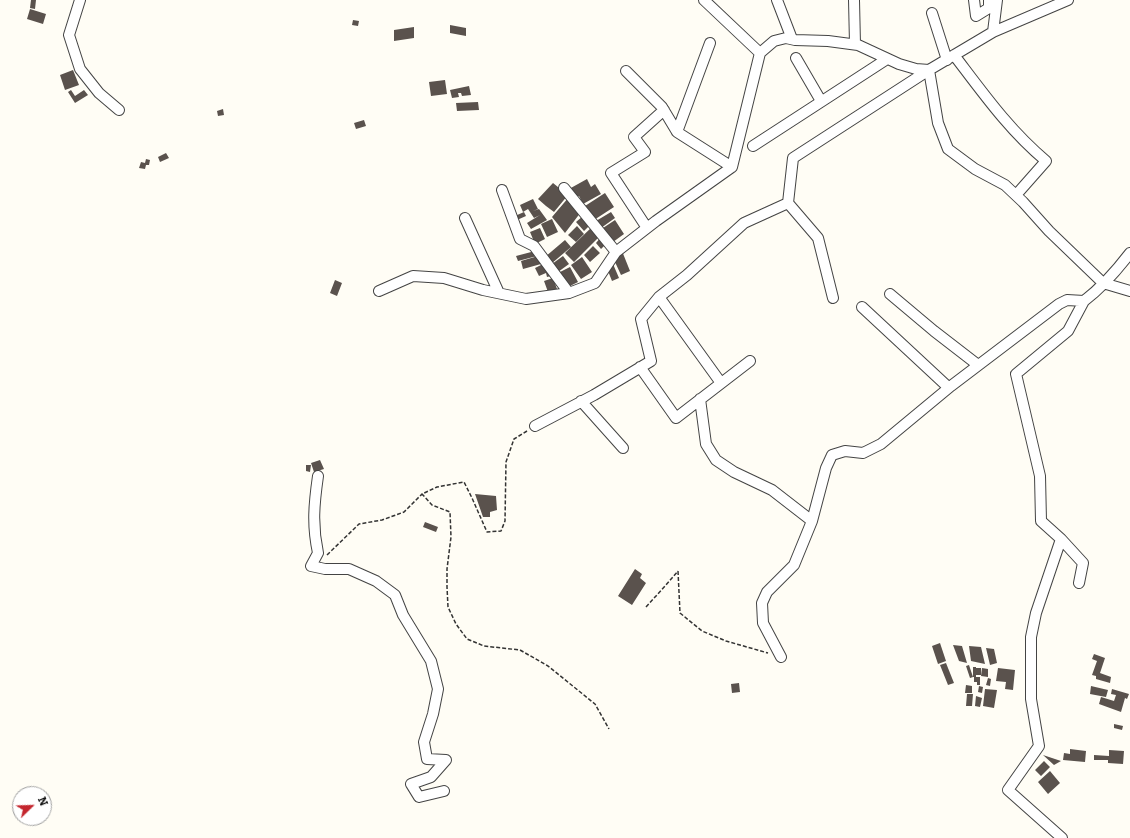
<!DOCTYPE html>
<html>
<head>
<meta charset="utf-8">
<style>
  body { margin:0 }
  #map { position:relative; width:1130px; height:838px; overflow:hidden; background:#fffdf5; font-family:Bitter,serif }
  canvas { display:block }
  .north { position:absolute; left:12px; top:786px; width:40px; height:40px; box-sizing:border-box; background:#fff; border:1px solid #a0a0a0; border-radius:50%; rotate:67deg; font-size:11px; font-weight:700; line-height:16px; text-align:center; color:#111 }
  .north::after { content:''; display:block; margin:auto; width:14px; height:18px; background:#c4262e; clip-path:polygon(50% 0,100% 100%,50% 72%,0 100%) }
</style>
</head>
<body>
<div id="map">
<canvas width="1130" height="838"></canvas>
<div class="north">N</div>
</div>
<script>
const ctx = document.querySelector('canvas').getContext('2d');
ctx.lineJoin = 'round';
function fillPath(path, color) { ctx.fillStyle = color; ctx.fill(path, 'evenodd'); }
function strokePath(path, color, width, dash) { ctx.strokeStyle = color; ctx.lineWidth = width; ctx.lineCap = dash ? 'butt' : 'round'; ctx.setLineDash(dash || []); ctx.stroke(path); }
fillPath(new Path2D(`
  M31,0h5l-1,9 -5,-1z
  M30,9l16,5 -3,10 -16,-5z
  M353,20l6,1 -1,5 -6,-1z
  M450,25l16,3v8l-16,-3z
  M414,27v11l-20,3v-11z
  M73,70l6,15 -14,5 -5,-15z
  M445,80l2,14 -16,2 -2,-14z
  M469,86l2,9 -9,1 -1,-3h-3l1,4 -7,1 -2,-8z
  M71,90l4,6 9,-6 4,5 -13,8 -7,-11z
  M478,102l1,8 -22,1 -1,-8z
  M223,109l1,6 -6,1 -1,-5z
  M364,120l2,6 -10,3 -2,-6z
  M166,153l3,5 -9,4 -2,-5z
  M146,159l4,1 -1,5h-3l-1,4 -6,-1 2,-6 4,1z
  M587,179l4,8 4,-3 6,10 -18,10 -4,-8 -5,2 -5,-9z
  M553,183l15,12 -14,17 -8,-6 7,-8 -7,8 -8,-7z
  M605,193l9,14 -20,13 -9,-14z
  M569,197l12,15 -16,21 -13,-16z
  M533,199l5,10 -5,2 6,-2 8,11 -16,9 -4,-6 13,-8 -6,3 -6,-9 -5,3 -3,-7z
  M524,212l2,4 -9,4 -2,-4z
  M611,212l4,6 -14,10 -5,-7z
  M583,216l8,8 -7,7 -8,-9z
  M552,219l6,13 -11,5 -6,-13z
  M615,220l9,14 -11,8 -10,-14z
  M577,226l7,8 -8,8 -8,-7z
  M593,226l8,9 -27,27 -9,-9z
  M540,228l5,11 -10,5 -5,-12z
  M601,237l6,6 -6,6 -5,-6z
  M565,240l6,7 -20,17 -6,-7z
  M593,246l7,7 -10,9 -6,-7z
  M535,251l2,5 -19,5 -2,-5z
  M622,251l8,20 -9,4 -6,-13z
  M538,256l3,8 -18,5 -2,-8z
  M563,256l6,8 -11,8 -6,-8z
  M582,257l10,15 -11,7 -10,-14z
  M545,263l6,13 -4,1 -1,-4 -7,3 -4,-8z
  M613,264l6,14 -7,3 -4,-10z
  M570,267l8,15 -10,5 -8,-15z
  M553,278l4,11 -9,3 -4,-11z
  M335,280l7,3 -5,13 -7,-3z
  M320,460l4,9 -10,3 -3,-9z
  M306,465h5l-1,7 -4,-1z
  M475,494l21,2 1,14 -7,2v5h-7z
  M425,522l13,5 -2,5 -13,-5z
  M635,569l7,5 -2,4 6,5 -14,22 -14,-9z
  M940,643l6,18 -8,3 -6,-18z
  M953,645l9,1 5,17 -8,-2z
  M969,646l12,1 4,17 -14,-3z
  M986,648l8,1 3,14 -7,2z
  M1094,654l11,4 -5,15 11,4 -1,6 -14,-4v-3l-4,-1 5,-14 -5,-2z
  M946,663l8,20 -6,2 -8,-20z
  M969,665l4,12 -3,1 -4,-12z
  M973,667h3v5v-4h5v7h-5v2h-3z
  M982,668l6,1v8l-7,-1z
  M998,668l17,2 -2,20 -8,-1 1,-7 -10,-1z
  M974,677h6v8h-3v-3h-3z
  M988,678l3,1 -1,7 -4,-1z
  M739,683l1,9 -8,1 -1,-9z
  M966,685l6,1v7h-7z
  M979,686l4,1 -1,6 -4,-1z
  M1091,686l17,4 -2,7 -16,-3z
  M985,689l12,1 -3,18 -11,-2z
  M1112,689l17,5 -2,5 -2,-1 -4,14 -22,-8 2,-7 13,4 2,-6 -5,-1z
  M967,694h6l-1,12h-6z
  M976,696l6,2 -2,9 -5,-1z
  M1114,724l9,2 -1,4 -8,-2z
  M1070,749l16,2 -1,11 -22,-2 1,-7 6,1z
  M1109,750l15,1 -1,13 -15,-1v-3h-14v-5l15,1z
  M1043,755l18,6 -7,4z
  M1044,761l6,6 -9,9 -6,-6z
  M1050,771l10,12 -12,11 -10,-12z`), '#5a524d');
const street = new Path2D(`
  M80,0l-11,35 11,34 19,24 20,17
  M704,0l56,53
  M777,0l15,39
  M854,0l1,44
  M974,0l2,16 13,-8v-8
  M932,13l15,47
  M993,32l4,-32
  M710,43l-33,89 55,35
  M954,55c29,38 55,75 92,106l-30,34
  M796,58l25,43
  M626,71l36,36 15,25
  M753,146l134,-87
  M564,188l52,64
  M502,190l18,49 14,7 35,47
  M788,203l30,35 15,60
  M465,218l34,75
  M647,228l-36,-55 34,-21 -11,-15 30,-27
  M379,291l34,-15 31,2 39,12 43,9 43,-6 26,-10 21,-31 40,-31 76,-54 28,-114 14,-12 12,-3 9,2 33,1 30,4 41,19 17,5 13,1 64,-38 75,-32
  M890,294l44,37 44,34
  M659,297l62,86
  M862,307l86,80
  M640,367l36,51 74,-57
  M700,399l6,45 10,16 18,12 38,18 40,31
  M581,401l42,47
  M535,426l59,-31 57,-34 -10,-42 18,-22 28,-22 57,-52 44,-20 5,-45 136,-88 9,53 10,26 27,20 30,16 18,17 26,29 54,52 27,8
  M318,476c-4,28 -6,49 0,77l-7,13 14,3h24l27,12 19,14 8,20 28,46 7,28 -5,25 -9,28 3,17 19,1 -15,17 -20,7 8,13 25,-6
  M1061,539l22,24 -4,20
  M781,657l-18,-34 -1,-20 5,-11 27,-27 18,-44 14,-53 6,-13 13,-4 18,2 18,-9 70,-58 108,-82 8,-4 17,1c17,-13 33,-31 46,-48
  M1062,838l-54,-48 31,-44 -8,-47v-62l5,-24 25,-74 -20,-18 -1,-45 -24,-102 52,-43 16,-30`);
strokePath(street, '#444', 12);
strokePath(new Path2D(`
  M527,431l-13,8 -8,23 -1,59 -4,10 -14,1 -15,-34 -8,-16 -27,5 -15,7 10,11 18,7 1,25 -4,32v18l1,20 8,17 11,15 17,7 36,4 28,16 47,38 14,25
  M327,555l32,-31 23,-4 22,-8 18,-18
  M678,571l2,42 22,18 24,10 42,12
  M646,607l19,-21 13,-15`), '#333', 1.5, [4, 2]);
strokePath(street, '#fff', 10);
</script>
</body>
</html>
